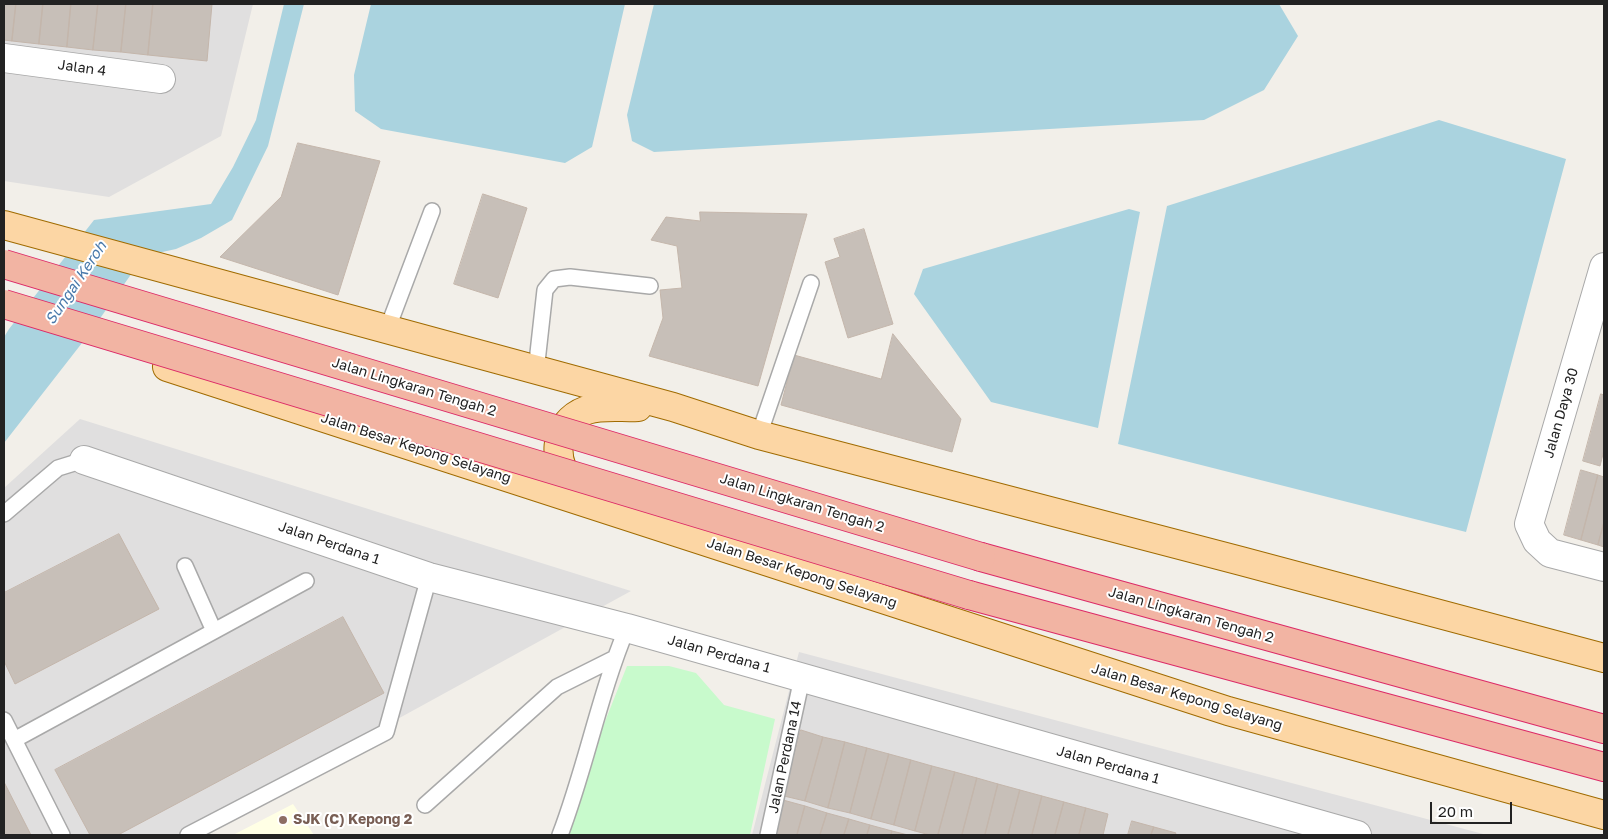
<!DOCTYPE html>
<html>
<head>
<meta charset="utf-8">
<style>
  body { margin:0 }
  #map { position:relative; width:1608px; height:839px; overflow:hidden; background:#f2efe9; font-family:"Golos Text",sans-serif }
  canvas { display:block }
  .frame { position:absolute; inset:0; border:5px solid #222; pointer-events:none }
  .scale { position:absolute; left:1430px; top:802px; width:82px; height:22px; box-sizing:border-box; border:2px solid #222; border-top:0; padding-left:6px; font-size:15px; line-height:18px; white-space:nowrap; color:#222; -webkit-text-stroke:4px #fff; paint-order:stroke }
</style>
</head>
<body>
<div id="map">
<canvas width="1608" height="839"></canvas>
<div class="frame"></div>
<div class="scale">20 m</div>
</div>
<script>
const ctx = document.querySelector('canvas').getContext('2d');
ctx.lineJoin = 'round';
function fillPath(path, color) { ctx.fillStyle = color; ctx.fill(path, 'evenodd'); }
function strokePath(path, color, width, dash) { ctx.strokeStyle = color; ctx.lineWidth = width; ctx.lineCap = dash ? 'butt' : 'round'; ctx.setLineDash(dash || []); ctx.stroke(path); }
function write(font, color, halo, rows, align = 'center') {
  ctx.font = font + ' "Golos Text",sans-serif'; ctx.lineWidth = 4; ctx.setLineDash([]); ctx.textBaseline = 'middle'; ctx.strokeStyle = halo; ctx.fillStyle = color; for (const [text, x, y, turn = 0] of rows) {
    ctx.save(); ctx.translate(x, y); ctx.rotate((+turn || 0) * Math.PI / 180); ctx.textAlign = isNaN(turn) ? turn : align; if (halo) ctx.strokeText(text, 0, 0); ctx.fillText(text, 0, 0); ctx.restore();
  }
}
fillPath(new Path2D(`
  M4,4h249l-32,132 -112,61 -105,-16z
  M80,419l551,172 -445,244h-182v-347z
  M799,652l688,183h-735z`), '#e0dfdf');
fillPath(new Path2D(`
  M293,804l21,31h-81z`), '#ffffe5');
fillPath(new Path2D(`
  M627,666h42l27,7 28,32 51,14 -25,116h-190z`), '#c8facc');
fillPath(new Path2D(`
  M284,4h20l-36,142 -36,74 -31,18 -25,11 -32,7 -55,78 -85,109v-106l5,-8 85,-109 117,-16 22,-37 23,-47z
  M371,4h254l-33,143 -27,16 -184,-34 -26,-18 -1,-36z
  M654,4h625l19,32 -34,54 -60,30 -550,32 -22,-11 -5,-26z
  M1439,120l127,39 -100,373 -348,-88 49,-238z
  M1129,209l11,3 -42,216 -107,-26 -77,-108 9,-25z`), '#aad3df');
const building = new Path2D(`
  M4,4h12l-4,37 -8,-1z
  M16,4h27l-4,40 -27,-3z
  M43,4h28l-4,43 -28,-3z
  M71,4h27l-5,46 -26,-3z
  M98,4h28l-5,48 -28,-2z
  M126,4h27l-5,51 -27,-3z
  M153,4h59l-5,57 -59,-6z
  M298,143l82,18 -42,134 -118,-38 61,-60z
  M483,194l44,14 -29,90 -44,-14z
  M700,212l107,2 -49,172 -109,-30 14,-38 -3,-28 22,-2 -5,-42 -26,-6 15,-23 34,4z
  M864,229l29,95 -45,14 -23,-76 15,-5 -6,-18z
  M893,334l68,85 -9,33 -171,-47 13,-50 87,24z
  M1601,394l3,1v55l-4,16 -17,-5z
  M1581,470l17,5 -17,65 -17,-5z
  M1598,475l6,2v45l-6,23 -17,-5z
  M1604,522v25l-6,-2z
  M119,534l40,75 -144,75 -11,-23v-68z
  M343,617l41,76 -266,142h-28l-35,-65z
  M801,730l22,7 -18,64 -21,-5z
  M823,737l22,5 -17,66 -23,-7z
  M845,742l22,6 -17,65 -22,-5z
  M867,748l22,6 -18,65 -21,-6z
  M889,754l22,6 -17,65 -23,-6z
  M911,760l21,6 -17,65 -21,-6z
  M932,766l23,6 -17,63h-8l-15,-4z
  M955,772l22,6 -15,57h-24z
  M977,778l21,6 -13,51h-23z
  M4,782l27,53h-27z
  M998,784l22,6 -12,45h-23z
  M1020,790l22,6 -10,39h-24z
  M1042,796l22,6 -9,33h-23z
  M783,800l22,6 -8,29h-24z
  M1064,802l22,6 -7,27h-24z
  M805,806l22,7 -7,22h-23z
  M1086,808l22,6 -5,21h-24z
  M827,813l22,6 -5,16h-24z
  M849,819l21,6 -3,10h-23z
  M1132,821l22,6 -3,8h-23z
  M870,825l22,6 -1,4h-24z
  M1154,827l22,6 -1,2h-24z
  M892,831l16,4h-17z`);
fillPath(building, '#c7bfb8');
strokePath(building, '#c4b6ab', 1);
const service = new Path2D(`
  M387,330l45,-119
  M536,371l9,-81 9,-11 16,-2 80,9
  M759,435l52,-152
  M4,514l54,-46 26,-8
  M185,566l29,65
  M4,720l58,115
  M14,740l292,-159
  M425,805l132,-118 58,-29
  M188,835l198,-103 43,-155
  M560,835c26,-68 39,-140 67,-207
  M768,835l34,-157`);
const minor = new Path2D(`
  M4,58l157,21
  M1604,267l-75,257 8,17 13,12 54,14
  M84,460l345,117 198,51 730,207`);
const primary = new Path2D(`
  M4,225l669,182 86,28 482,126 363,97
  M167,367l1061,344 376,104
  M576,489c-25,-24 -25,-66 11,-79 14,-5 37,-2 51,-3`);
const trunk = new Path2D(`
  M981,557l623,172
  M969,595l635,172`);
strokePath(service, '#a9a9a9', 18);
strokePath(minor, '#a9a9a9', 30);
strokePath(primary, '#a06b00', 30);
strokePath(trunk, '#dc2a67', 30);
strokePath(service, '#fff', 15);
strokePath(minor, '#fff', 28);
strokePath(primary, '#fcd6a4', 28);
strokePath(trunk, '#f2b4a3', 28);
const trunkBridge = new Path2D(`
  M4,264l977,293
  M4,304l965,291`);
strokePath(trunkBridge, '#dc2a67', 30, []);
strokePath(trunkBridge, '#f2b4a3', 28);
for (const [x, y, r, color] of [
  [283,820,5,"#8d6e63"]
]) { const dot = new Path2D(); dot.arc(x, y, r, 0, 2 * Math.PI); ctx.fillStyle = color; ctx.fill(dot); strokePath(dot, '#fff', 2); }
write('14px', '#222', '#fff', [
  ["Jalan 4",82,68,8],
  ["Jalan Lingkaran Tengah 2",414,387,17],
  ["Jalan Daya 30",1561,413,-74],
  ["Jalan Besar Kepong Selayang",416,448,18],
  ["Jalan Lingkaran Tengah 2",802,503,17],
  ["Jalan Perdana 1",329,543,19],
  ["Jalan Besar Kepong Selayang",802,573,18],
  ["Jalan Lingkaran Tengah 2",1191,615,16],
  ["Jalan Perdana 1",719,654,16],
  ["Jalan Besar Kepong Selayang",1187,697,17],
  ["Jalan Perdana 14",785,757,-78],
  ["Jalan Perdana 1",1108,765,16]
]);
write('bold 14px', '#785e54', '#fff', [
  ["SJK (C) Kepong 2",293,820]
], 'left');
write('italic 15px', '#4a7aab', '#fff', [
  ["Sungai Keroh",76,283,-56]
]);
</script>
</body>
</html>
